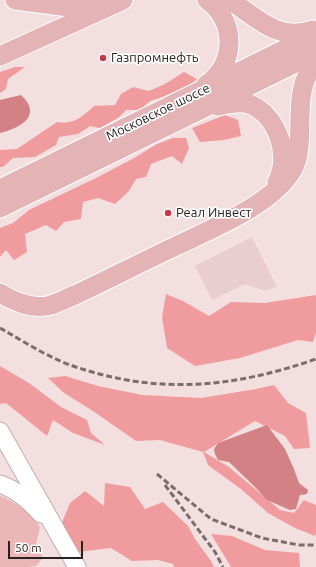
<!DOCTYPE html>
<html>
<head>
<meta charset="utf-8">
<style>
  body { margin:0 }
  #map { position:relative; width:316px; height:567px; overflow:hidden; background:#f3dfdf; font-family:Ubuntu,sans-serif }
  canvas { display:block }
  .scale { position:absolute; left:8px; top:541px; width:75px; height:18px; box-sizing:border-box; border:2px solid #282121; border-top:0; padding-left:5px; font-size:12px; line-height:14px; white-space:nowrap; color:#282121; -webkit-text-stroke:3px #fff; paint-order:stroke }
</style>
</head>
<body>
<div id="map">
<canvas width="316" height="567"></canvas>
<div class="scale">50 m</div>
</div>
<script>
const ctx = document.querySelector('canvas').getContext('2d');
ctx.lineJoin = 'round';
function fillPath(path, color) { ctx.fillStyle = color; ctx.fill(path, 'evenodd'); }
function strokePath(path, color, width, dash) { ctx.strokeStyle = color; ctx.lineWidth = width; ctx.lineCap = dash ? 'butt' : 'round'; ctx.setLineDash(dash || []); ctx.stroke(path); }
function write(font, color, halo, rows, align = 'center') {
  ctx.font = font + ' Ubuntu,sans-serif'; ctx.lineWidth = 3.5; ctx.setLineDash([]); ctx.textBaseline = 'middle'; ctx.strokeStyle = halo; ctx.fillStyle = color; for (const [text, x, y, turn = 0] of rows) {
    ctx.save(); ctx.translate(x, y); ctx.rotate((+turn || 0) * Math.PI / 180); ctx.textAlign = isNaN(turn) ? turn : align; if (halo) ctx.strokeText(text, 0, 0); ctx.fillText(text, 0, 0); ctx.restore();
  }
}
fillPath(new Path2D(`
  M252,237l25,50 -12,4 -20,-7 -33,16 -17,-34z`), '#eacecf');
fillPath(new Path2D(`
  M0,496c17,7 29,16 40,31l-4,17 7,14 -7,8 -7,1h-29z`), '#ecb5b6');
fillPath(new Path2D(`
  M15,67h10l-17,12 -2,10 -6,4v-21z
  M184,72l13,7 -6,6 -31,13 -10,3 -10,9h-14l-8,8 -18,10 -10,-2 -12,8 -19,3 -3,8 -21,12 -22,1 -10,9h-3v-17l17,-1 40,-27c17,3 25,-5 37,-16l21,-1 6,-11 12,-7 16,4 16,-7z
  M225,115l13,5 3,16 -17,4 -24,2 -8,-14z
  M173,138h13l3,10 -7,16 -10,-8 -21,8 -5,13 -10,2 -7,12 -14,13 -17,-6 -15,4 -2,17 -17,3 -8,9 -10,-6 -21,9 2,18 -13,8 -8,-10 -6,7v-29l13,-5 16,-13 69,-33 36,-19 23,-14z
  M166,294l17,7 26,15 22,-14 34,1 51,-8v38l-3,9 -15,-2 -58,18 -45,8 -28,-18 -5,-31z
  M0,366l29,17 32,24 26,13 4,13 14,12 -32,-12 -20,-13 -6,16 -41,-33 -6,1z
  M65,376l33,10 44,9 59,3 55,-9 18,-4 14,18 18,10 4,35 -16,1 -9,-13 -30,-15 -51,31 25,15 51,43 14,3 10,-13 12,5v28l-1,3 -20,-8 -27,-15 -27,-24 -33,-24 -5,-13 -43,-12 -24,1 -43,-30 -29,-18 -16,-15z
  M105,483l25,4 15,22 18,-7 25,24 7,13 16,22 3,6h-40l-1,-3 -15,-4 -26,1 -21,-13 -33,4 -17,-27 9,-22 15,-12 19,15z
  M211,534l21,2 33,14 34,3 1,14h-69z`), '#f09c9f');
fillPath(new Path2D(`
  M21,95c22,20 0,33 -21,38v-33z
  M267,425l18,24 9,20 5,14 9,7 -1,4 -7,1 -4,14 -6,1 -23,-10 -13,-14 -25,-24 -11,-2 -3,-6 -1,-5 4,-6z`), '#d38185');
const secondary = new Path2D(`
  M0,431l77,136
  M0,484c17,6 29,17 41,30`);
const primary = new Path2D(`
  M15,0l62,8 22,-1
  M230,0c27,18 48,42 83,30
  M0,56l123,-56
  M206,85c30,-20 31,-64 1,-85
  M218,106c9,-2 22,-5 31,-2 29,11 42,52 28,78
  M0,189l316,-155
  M0,208l316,-155
  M0,293c14,9 34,17 51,12 9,-3 16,-7 24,-10 34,-16 67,-33 101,-49 35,-17 98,-42 117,-77 15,-27 -4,-83 23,-104`);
strokePath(secondary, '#c2afaf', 19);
strokePath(primary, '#fff', 21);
strokePath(secondary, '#fff', 17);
strokePath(primary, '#e4b3b6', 19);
strokePath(new Path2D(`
  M0,328c23,13 47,29 73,38 84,29 160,22 243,-7
  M157,474l54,45 51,19 37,7h17
  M165,485l50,67 8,15`), '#796d6d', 3, [6, 3]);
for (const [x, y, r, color] of [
  [103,58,4,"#c6364c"],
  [168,213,4,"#c6364c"]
]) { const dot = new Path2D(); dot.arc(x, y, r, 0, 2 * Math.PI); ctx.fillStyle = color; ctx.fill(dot); strokePath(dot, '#fff', 1.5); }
write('13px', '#282121', '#fff', [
  ["Газпромнефть",111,58],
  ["Реал Инвест",176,213]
], 'left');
write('13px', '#282121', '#fff', [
  ["Московское шоссе",158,112,-26]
]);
</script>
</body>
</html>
